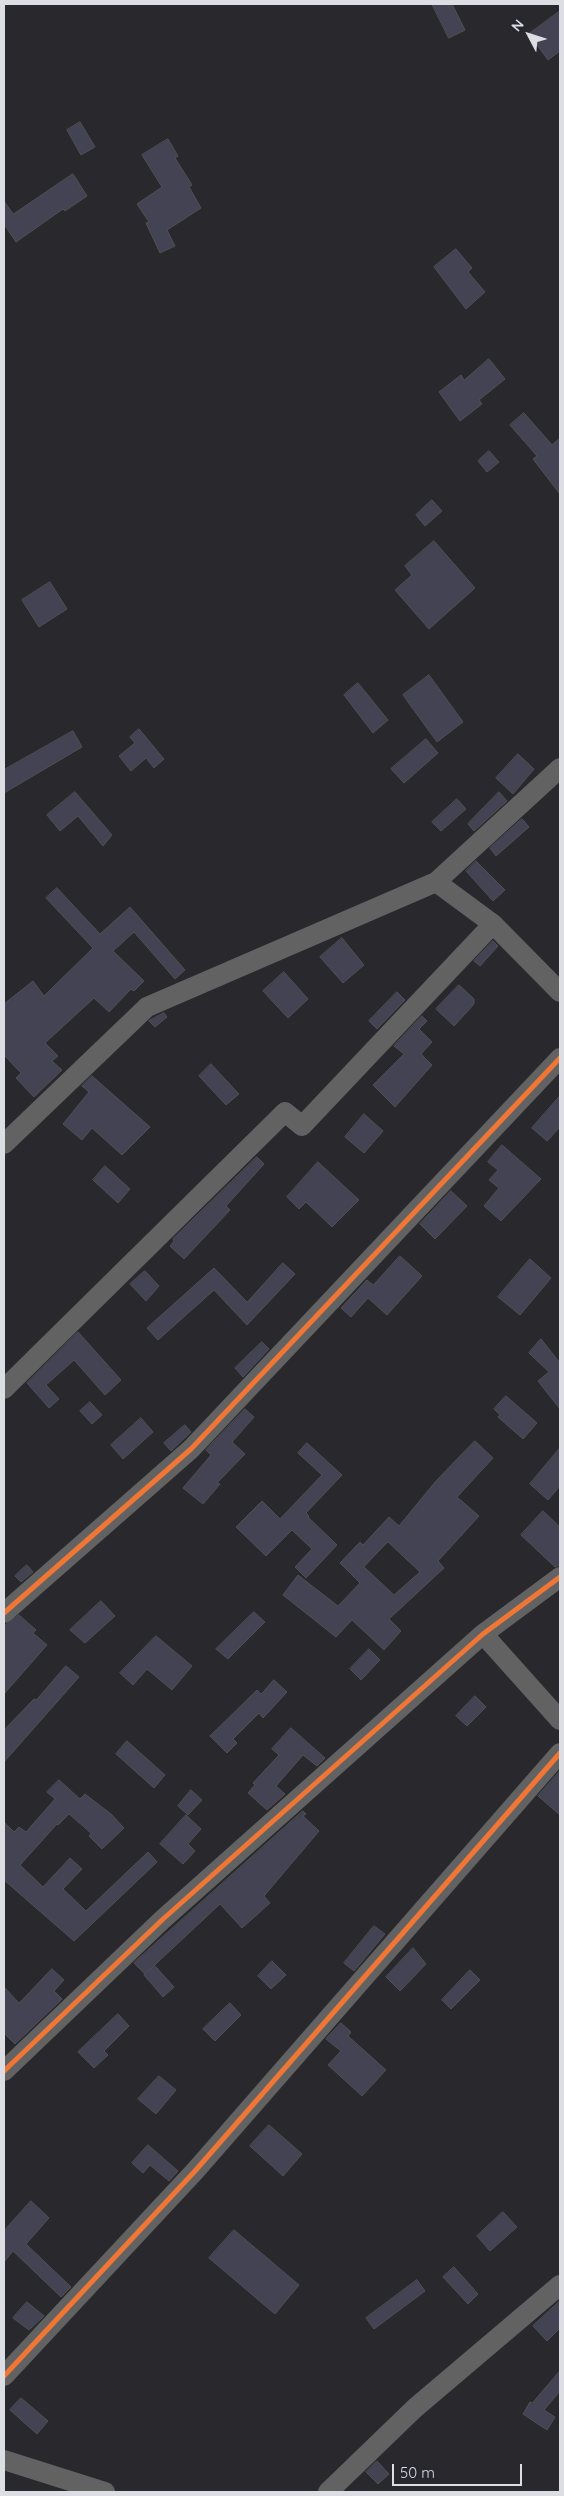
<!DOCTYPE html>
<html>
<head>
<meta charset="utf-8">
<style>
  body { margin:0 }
  #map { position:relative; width:564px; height:2496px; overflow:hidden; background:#28282d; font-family:Quicksand,sans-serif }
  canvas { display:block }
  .frame { position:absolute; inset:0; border:5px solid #dddee3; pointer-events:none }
  .north { position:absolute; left:504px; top:10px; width:50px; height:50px; -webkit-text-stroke:4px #26272f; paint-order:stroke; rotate:310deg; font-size:14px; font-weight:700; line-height:20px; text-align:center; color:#dddee3 }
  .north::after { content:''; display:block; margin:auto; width:18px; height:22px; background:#dddee3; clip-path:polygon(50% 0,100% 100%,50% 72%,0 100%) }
  .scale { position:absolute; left:392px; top:2464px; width:130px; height:22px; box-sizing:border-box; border:2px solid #dddee3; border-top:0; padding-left:6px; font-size:15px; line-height:18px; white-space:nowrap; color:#dddee3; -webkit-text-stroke:4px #26272f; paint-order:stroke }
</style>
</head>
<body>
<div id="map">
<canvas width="564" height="2496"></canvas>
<div class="frame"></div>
<div class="north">N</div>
<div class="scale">50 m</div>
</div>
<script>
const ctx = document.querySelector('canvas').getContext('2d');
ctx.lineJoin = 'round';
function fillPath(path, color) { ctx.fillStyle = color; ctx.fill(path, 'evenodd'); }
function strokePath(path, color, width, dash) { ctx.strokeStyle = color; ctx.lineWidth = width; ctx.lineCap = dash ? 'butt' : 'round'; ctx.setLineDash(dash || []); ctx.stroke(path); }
const building = new Path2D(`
  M432,4h20l13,26 -16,8z
  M560,11v40l-12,9 -19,-26z
  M80,122l15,25 -14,8 -14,-25z
  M168,139l10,17 -3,2 17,27 -3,2 12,21 -34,22 8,16 -15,7 -14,-30 3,-1 -12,-18 25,-17 -20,-32z
  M73,174l14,22 -22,15 -2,-2 -47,33 -12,-18v-23l9,13z
  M456,249l16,19 -4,4 17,20 -19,17 -32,-42z
  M489,359l16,20 -26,21 3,4 -22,17 -21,-29 22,-17 3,5z
  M524,413l28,32 8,-7v56l-27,-35 4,-3 -27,-31z
  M489,451l10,11 -12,10 -9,-11z
  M432,500l10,11 -17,15 -9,-11z
  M434,541l41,47 -46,41 -34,-39 17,-15 -7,-9z
  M50,582l17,27 -28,18 -17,-27z
  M429,675l34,47 -26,20 -34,-47z
  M358,683l30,37 -15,13 -29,-38z
  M139,729l25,30 -10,9 -8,-10 -15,13 -12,-15 16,-13 -5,-6z
  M73,731l9,16 -78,46v-23z
  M426,739l12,14 -34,30 -13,-14z
  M518,754l16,15 -21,25 -17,-16z
  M75,792l37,43 -9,11 -25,-30 -18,15 -13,-16z
  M499,792l8,9 -33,30 -6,-7z
  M457,799l9,10 -25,22 -9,-9z
  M522,819l7,8 -33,29 -6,-8z
  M476,861l29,29 -12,11 -27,-30z
  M57,888l43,46 30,-27 55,63 -10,9 -41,-47 -21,19 31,30 -10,10 -3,-2 -22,23 -15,-14 -49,45 13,13 -6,5 10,9 -28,27 -18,-19 5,-5 -17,-18v-51l29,-23 11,15 49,-48 -47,-50z
  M342,938l22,27 -21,18 -23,-26z
  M493,941l5,5 -18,20 -6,-5z
  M284,972l24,27 -20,19 -25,-27z
  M459,985l15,14v5l-20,22 -18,-17z
  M397,992l8,8 -28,29 -8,-8z
  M164,1013l3,4 -12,10 -6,-6z
  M422,1016l5,5 -8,8 13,13 -11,12 11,11 -37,42 -22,-22 31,-31 -10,-8z
  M211,1064l28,30 -13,11 -27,-29z
  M92,1076l58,51 -28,28 -30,-27 -10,12 -19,-16 26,-32 -7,-6z
  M560,1096v31l-13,14 -15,-13z
  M364,1114l19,17 -19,22 -19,-16z
  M502,1145l39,34 -40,42 -17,-15 15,-18 -10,-8 9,-10 -10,-8z
  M257,1157l7,7 -38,42 4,4 -46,49 -14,-13 4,-5 -1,-2z
  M318,1162l41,38 -27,27 -26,-25 -7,7 -12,-12z
  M105,1166l25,23 -12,14 -25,-23z
  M451,1191l16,15 -32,33 -15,-15z
  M400,1256l22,20 -35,39 -19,-17 -17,19 -10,-9 26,-28 6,5z
  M530,1259l21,19 -31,37 -22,-18z
  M283,1263l12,11 -48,51 -33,-35 -56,50 -11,-12 67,-60 33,34z
  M145,1271l14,15 -13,15 -16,-17z
  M78,1332l43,48 -16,15 -31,-35 -28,25 13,14 -10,9 -22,-25z
  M541,1339l19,24v46l-22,-28 11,-9 -20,-19z
  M262,1342l7,7 -26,28 -8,-9z
  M506,1396l31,27 -14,16 -25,-22 2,-2 -6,-6z
  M90,1402l12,13 -10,9 -12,-13z
  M245,1409l9,8 -22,25 13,12 -28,29 3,1 -17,20 -20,-16 28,-33 -5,-5z
  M141,1418l12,14 -30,27 -12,-14z
  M185,1425l6,7 -20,19 -7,-8z
  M475,1441l18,17 -36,39 22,19 -41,45 6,7 -55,51 12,12 -17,19 -32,-30 -16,17 -53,-42 15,-20 40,31 22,-23 -20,-20 20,-21 3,3 26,-28 10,9 37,-45zM388,1542l32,30 -26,23 -30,-28z
  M307,1443l35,32 -36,38 3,3 -1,1 29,28 -31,33 -11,-11 17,-18 -20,-19 -26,26 -30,-29 26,-26 18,18 42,-44 -24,-22z
  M560,1448v38l-12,14 -18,-16z
  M543,1511l17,16v38l-5,2 -34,-32z
  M27,1565l6,7 -12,10 -6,-6z
  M101,1601l14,15 -30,27 -15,-13z
  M254,1612l11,10 -37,37 -12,-10z
  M19,1615l17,15 -3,3 14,12 -43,49v-68z
  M156,1636l36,30 -20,24 -25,-21 -14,16 -13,-12z
  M369,1649l11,11 -19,20 -11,-11z
  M66,1666l13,11 -75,85v-32l30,-31 2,1z
  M274,1680l13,12 -24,26 -4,-5 -26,26 4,4 -10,10 -17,-17 47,-46 4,4z
  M475,1696l11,11 -19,19 -11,-10z
  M291,1728l34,30 -8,8 -14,-11 -27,31 9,8 -18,16 -19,-17 7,-8 -2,-2 26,-28 -7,-6z
  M127,1741l38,34 -11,13 -38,-34z
  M560,1771v44l-22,-19z
  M59,1780l21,19 5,-5 26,20 13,14 -22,21 -13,-13 2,-3 -22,-19 -11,11 -1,-1 -37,41 23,22 27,-29 12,11 -19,20 23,22 62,-59 9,10 -83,79 -70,-61v-58l10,10 5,-5 7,5 29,-33 -8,-7z
  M191,1790l11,10 -14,15 -10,-9z
  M303,1811l3,3 -3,2 16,15 -55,65 6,7 -28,25 -22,-24 -75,70 -11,-11z
  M186,1815l15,14 -13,15 7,7 -12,13 -23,-20z
  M374,1926l11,8 -31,37 -10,-8z
  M413,1948l13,16 -26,27 -14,-14z
  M272,1961l14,14 -15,14 -13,-13z
  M155,1966l19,21 -11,10 -19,-22z
  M52,1969l12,11 -10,11 8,8 -47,45 -11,-11v-46l15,16z
  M470,1970l10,10 -29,29 -9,-9z
  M230,2003l11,12 -26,26 -12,-12z
  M118,2014l11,12 -25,25 4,4 -14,13 -16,-16z
  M341,2023l10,9 -3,4 38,34 -24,26 -34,-31 13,-14 -15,-12z
  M159,2076l17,14 -20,24 -18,-15z
  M269,2125l33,29 -19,22 -33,-30z
  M148,2145l30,26 -9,10 -19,-16 -7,8 -11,-10z
  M31,2201l18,17 -23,26 45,43 -10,10 -48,-46 -9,11v-31z
  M503,2212l14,15 -27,24 -13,-15z
  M234,2230l65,55 -24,29 -66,-56z
  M454,2267l24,27 -10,10 -25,-27z
  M417,2280l8,11 -51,38 -8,-11z
  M560,2301v27l-13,13 -14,-15z
  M27,2302l17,14 -15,14 -16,-12z
  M560,2371v20l-16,19 11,7 -8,13 -24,-16 7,-12 2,1z
  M21,2398l27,23 -11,13 -27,-24z
  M377,2461l12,13 -11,10 -12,-12z`);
fillPath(building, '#434353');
strokePath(building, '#505054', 1);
strokePath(new Path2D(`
  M436,882l57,42 67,68
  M4,1144l143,-137 289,-125 124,-114
  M4,1389l281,-277 17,14 191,-202
  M4,1613l187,-164 369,-391
  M483,1634l77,86
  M4,2071l158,-151 321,-286 77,-57
  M4,2376l191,-205 365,-418
  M4,2460l101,32
  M328,2492l87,-84 145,-123`), '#626263', 20);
strokePath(new Path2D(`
  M4,1613l187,-164 369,-391
  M4,2071l158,-151 321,-286 77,-57
  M4,2376l191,-205 365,-418`), '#f07635', 5);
</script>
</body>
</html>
